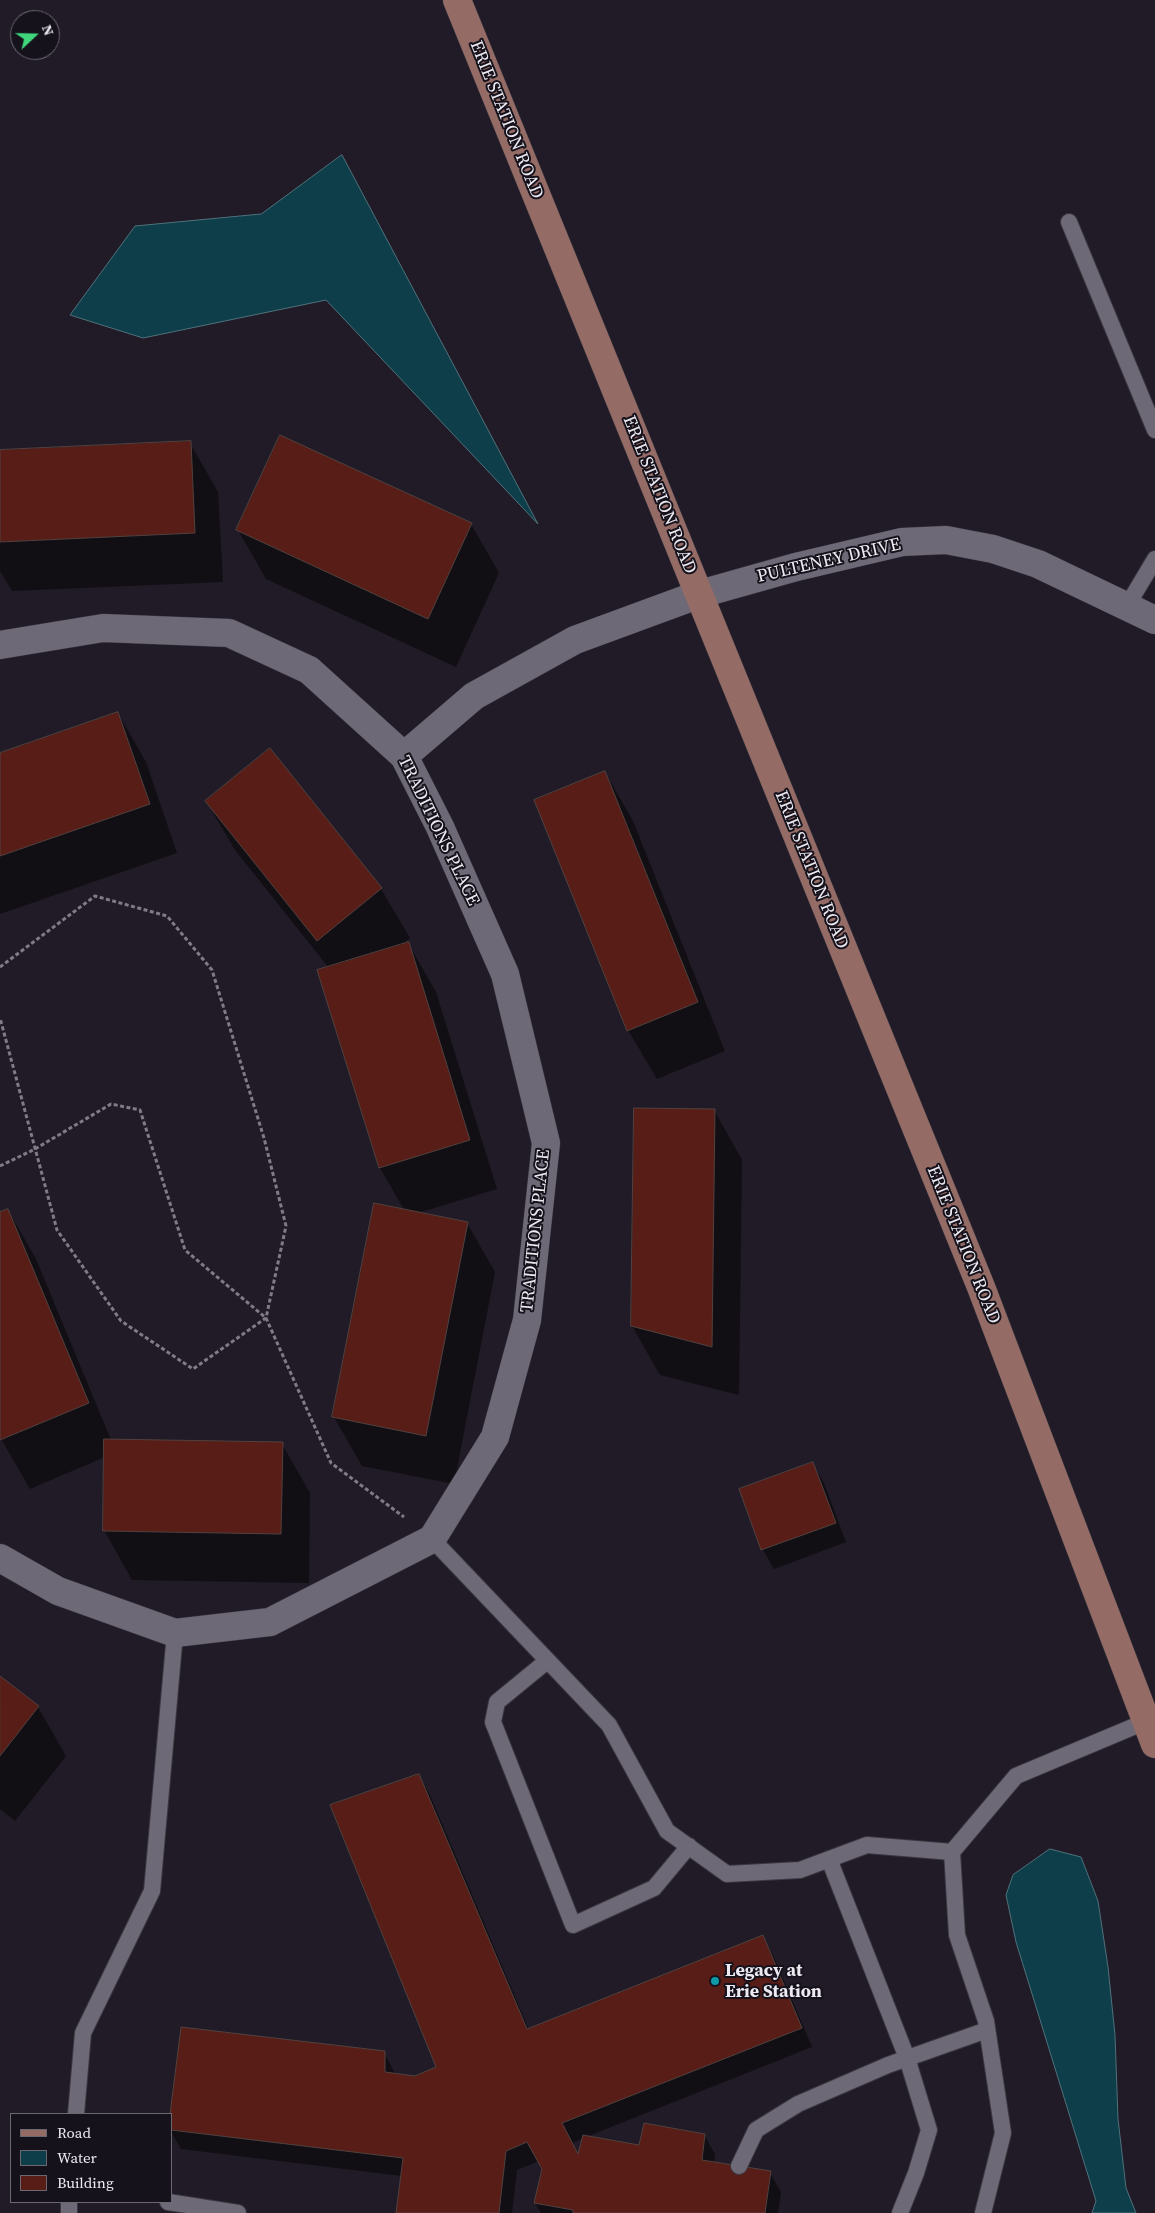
<!DOCTYPE html>
<html>
<head>
<meta charset="utf-8">
<style>
  body { margin:0 }
  #map { position:relative; width:1155px; height:2213px; overflow:hidden; background:#201b26; font-family:"Source Serif 4",serif }
  canvas { display:block }
  .legend { position:absolute; left:10px; top:2113px; width:162px; height:90px; box-sizing:border-box; background:#16121c; border:1px solid #6c6872; margin:0; padding:6px 9px; list-style:none; font-size:15px; color:#edeaf2 }
  .legend li { display:flex; align-items:center; gap:10px; height:25px }
  .legend b { width:25px; border:1px solid #6c6872 }
  .north { position:absolute; left:10px; top:10px; width:50px; height:50px; box-sizing:border-box; background:#16121c; border:1px solid #6c6872; border-radius:50%; rotate:69deg; font-size:14px; font-weight:700; line-height:20px; text-align:center; color:#edeaf2 }
  .north::after { content:''; display:block; margin:auto; width:18px; height:22px; background:#40d77c; clip-path:polygon(50% 0,100% 100%,50% 72%,0 100%) }
</style>
</head>
<body>
<div id="map">
<canvas width="1155" height="2213"></canvas>
<ul class="legend">
<li><b style="height:6px;background:#946b65"></b>Road</li>
<li><b style="height:14px;background:#0d3e4a"></b>Water</li>
<li><b style="height:14px;background:#581d16"></b>Building</li>
</ul>
<div class="north">N</div>
</div>
<script>
const ctx = document.querySelector('canvas').getContext('2d');
ctx.lineJoin = 'round';
function fillPath(path, color) { ctx.fillStyle = color; ctx.fill(path, 'evenodd'); }
function strokePath(path, color, width, dash) { ctx.strokeStyle = color; ctx.lineWidth = width; ctx.lineCap = dash ? 'butt' : 'round'; ctx.setLineDash(dash || []); ctx.stroke(path); }
function write(font, color, halo, rows, align = 'center') {
  ctx.font = font + ' "Source Serif 4",serif'; ctx.lineWidth = 4; ctx.setLineDash([]); ctx.textBaseline = 'middle'; ctx.strokeStyle = halo; ctx.fillStyle = color; for (const [text, x, y, turn = 0] of rows) {
    ctx.save(); ctx.translate(x, y); ctx.rotate((+turn || 0) * Math.PI / 180); ctx.textAlign = isNaN(turn) ? turn : align; if (halo) ctx.strokeText(text, 0, 0); ctx.fillText(text, 0, 0); ctx.restore();
  }
}
const water = new Path2D(`
  M342,155l196,369 -212,-224 -183,38 -73,-23 65,-89 126,-12z
  M1050,1849l31,8 17,44 10,66 7,68 3,84 8,69 10,25h-44l4,-12 -80,-259 -10,-47 7,-20z`);
fillPath(water, '#0d3e4a');
strokePath(water, '#50727c', 1);
fillPath(new Path2D(`
  M190,443l28,49 5,90 -211,9 -12,-20v-120z
  M471,524l28,49 -43,94 -190,-88 -28,-49z
  M118,713l28,49 31,91 -177,61v-160z
  M270,750l111,139 29,49 -10,8 8,-3 28,49 61,197 -79,24 49,10 28,49 -41,212 -92,-18 -28,-49 71,-206 -25,-43 -51,-200 -94,-118 -29,-49z
  M605,772l28,49 92,230 -68,28 -29,-49z
  M714,1110l28,50 -3,235 -79,-20 -28,-49z
  M8,1210l28,49 75,181 171,4 28,49 -1,90 -177,-3 -28,-50 1,-73 -75,32 -30,-52v-224z
  M813,1464l11,19 22,59 -72,27 -11,-19 -22,-60z
  M0,1677l38,30 28,49 -51,65 -15,-12z
  M419,1776l11,19 99,235 233,-94 11,19 39,92 -226,90 54,9 64,-11 11,19 -1,9 56,10 11,19 -3,21h-237l-6,-10 8,-34 -4,-8 -22,9 -5,43h-115l5,-37 -221,-27 -10,-17v-15l213,-64 12,22 20,3 22,-10zM584,2138l-5,18 -7,-13z`), '#0007');
const building = new Path2D(`
  M280,435l192,88 -44,96 -192,-89z
  M191,441l4,92 -195,9v-92z
  M118,712l32,92 -150,52v-103z
  M270,748l112,140 -65,53 -112,-140z
  M605,771l93,231 -71,29 -93,-231z
  M409,942l61,198 -91,28 -62,-198z
  M634,1108l81,1 -3,238 -81,-21z
  M374,1203l94,19 -42,214 -94,-19z
  M8,1209l81,194 -89,37v-228z
  M104,1439l179,3 -2,92 -178,-3z
  M813,1462l23,61 -75,27 -22,-61z
  M0,1676l39,30 -39,50z
  M419,1774l108,255 236,-94 39,93 -240,95 16,31 5,-19 56,10 5,-22 61,11 -3,26 69,11 -6,42h-192v-3l-39,-7 8,-34 -15,-27 -21,9 -7,62h-103l7,-55 -232,-28 -1,-16 11,-87 204,24v21l30,4 21,-9 -106,-262z`);
fillPath(building, '#581d16');
strokePath(building, '#504240', 1);
const lane = new Path2D(`
  M1069,222l86,208
  M1127,606l28,-47
  M432,1539l177,186 58,106 60,43 73,-4 67,-25 85,7
  M547,1661l-50,41 -4,20 80,203 81,-37 35,-42
  M829,1859l78,199 22,72 -13,43 -16,40
  M76,2114l7,-81 69,-142 23,-258
  M739,2166l17,-36 42,-26 90,-39 99,-35
  M69,2202v11
  M168,2202l70,11
  M983,2213l20,-80 -17,-112 -29,-86 -5,-83 64,-76 131,-55`);
const street = new Path2D(`
  M0,645l103,-17 126,5 80,37 95,86 36,71 65,147 41,169 -19,177 -32,117 -63,102 -162,83 -95,11 -117,-42 -58,-33
  M404,756l70,-60 101,-56 125,-46 96,-27 106,-25 44,-2 47,9 45,15 117,56`);
const secondary = new Path2D(`
  M457,0l524,1287 174,457`);
strokePath(lane, '#3b3841', 18);
strokePath(street, '#3b3841', 29);
strokePath(secondary, '#3b3841', 29);
strokePath(new Path2D(`
  M0,967l95,-71 72,20 45,54 52,168 22,88 -20,92 -73,51 -72,-48 -64,-91 -57,-212
  M0,1166l35,-17 76,-45 29,6 45,140 81,68 65,145 73,54`), '#807c85', 3, [4, 2.5]);
strokePath(lane, '#6e6976', 16);
strokePath(street, '#6e6976', 28);
strokePath(secondary, '#946b65', 28);
for (const [x, y, r, color] of [
  [715,1981,5,"#0f9aa8"]
]) { const dot = new Path2D(); dot.arc(x, y, r, 0, 2 * Math.PI); ctx.fillStyle = color; ctx.fill(dot); strokePath(dot, '#16121c', 2); }
write('18px', '#edeaf2', '#16121c', [
  ["ERIE STATION ROAD",506,120,68],
  ["ERIE STATION ROAD",659,495,68],
  ["PULTENEY DRIVE",829,561,-13],
  ["TRADITIONS PLACE",438,831,64],
  ["ERIE STATION ROAD",811,870,68],
  ["TRADITIONS PLACE",536,1231,-84],
  ["ERIE STATION ROAD",963,1245,68]
]);
write('bold 18px', '#edeaf2', '#16121c', [
  ["Legacy at",725,1971],
  ["Erie Station",725,1992]
], 'left');
</script>
</body>
</html>
